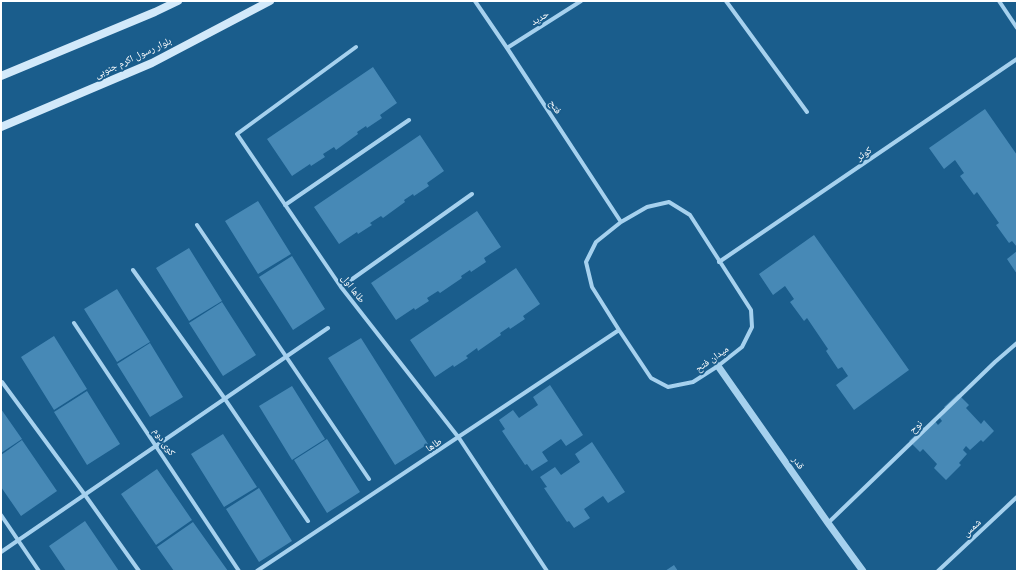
<!DOCTYPE html>
<html>
<head>
<meta charset="utf-8">
<style>
  body { margin:0 }
  #map { position:relative; width:1018px; height:572px; overflow:hidden; background:#1a5d8c; font-family:"Fira Sans Condensed",sans-serif }
  canvas { display:block }
  .frame { position:absolute; inset:0; border:2px solid #fff; pointer-events:none }
</style>
</head>
<body>
<div id="map">
<canvas width="1018" height="572"></canvas>
<div class="frame"></div>
</div>
<script>
const ctx = document.querySelector('canvas').getContext('2d');
ctx.lineJoin = 'round';
function fillPath(path, color) { ctx.fillStyle = color; ctx.fill(path, 'evenodd'); }
function strokePath(path, color, width, dash) { ctx.strokeStyle = color; ctx.lineWidth = width; ctx.lineCap = dash ? 'butt' : 'round'; ctx.setLineDash(dash || []); ctx.stroke(path); }
function write(font, color, halo, rows, align = 'center') {
  ctx.font = font + ' "Fira Sans Condensed","Noto Naskh Arabic",sans-serif'; ctx.lineWidth = 4; ctx.setLineDash([]); ctx.textBaseline = 'middle'; ctx.strokeStyle = halo; ctx.fillStyle = color; for (const [text, x, y, turn = 0] of rows) {
    ctx.save(); ctx.translate(x, y); ctx.rotate((+turn || 0) * Math.PI / 180); ctx.textAlign = isNaN(turn) ? turn : align; if (halo) ctx.strokeText(text, 0, 0); ctx.fillText(text, 0, 0); ctx.restore();
  }
}
fillPath(new Path2D(`
  M373,67l24,36 -17,12 2,3 -15,10 -1,-2 -9,6 1,2 -22,16 -2,-3 -11,7 2,3 -14,9 -1,-2 -18,12 -25,-37z
  M985,109l32,46v92l-5,-6 -3,2 -13,-18 3,-2 -22,-31 -3,3 -14,-19 4,-3 -9,-13 -11,9 -15,-21z
  M420,135l24,36 -17,12 2,3 -15,10 -1,-2 -9,6 1,2 -22,16 -2,-2 -11,7 2,2 -14,9 -1,-2 -18,12 -25,-37z
  M258,201l33,53 -33,20 -33,-53z
  M477,211l24,36 -17,11 2,4 -15,10 -1,-2 -9,6 1,2 -22,15 -2,-2 -11,7 2,3 -14,9 -1,-2 -18,12 -25,-37z
  M814,235l95,135 -55,40 -18,-25 12,-9 -6,-9 -4,2 -12,-18 2,-2 -21,-31 -3,3 -14,-19 4,-3 -9,-13 -12,9 -14,-21z
  M189,248l33,53 -33,20 -33,-53z
  M1017,251v23l-10,-15z
  M292,256l33,53 -32,21 -34,-53z
  M516,268l24,36 -17,12 2,3 -15,10 -1,-2 -9,6 1,2 -23,16 -1,-3 -11,8 2,2 -14,9 -1,-2 -18,12 -25,-37z
  M117,289l33,53 -33,20 -33,-53z
  M222,302l34,53 -33,21 -34,-53z
  M54,336l33,53 -33,21 -33,-53z
  M361,338l67,106 -33,21 -67,-107z
  M150,343l33,54 -33,20 -33,-53z
  M550,385l33,50 -17,11 -5,-7 -19,13 6,9 -16,10 -5,-7 -2,1 -23,-34 3,-2 -6,-9 14,-10 6,8 19,-13 -5,-8z
  M292,386l33,53 -33,21 -33,-54z
  M87,391l33,53 -33,21 -33,-53z
  M958,394l11,11 -3,3 15,16 3,-4 10,11 -11,11 -2,-2 -11,10 -4,-4 -3,4 4,4 -8,9 2,2 -15,15 -12,-12 3,-4 -14,-15 -3,3 -11,-11 15,-14 3,2 8,-8 3,4 4,-4 -3,-4 8,-8 -3,-2z
  M1,409l21,30 -21,14z
  M223,434l34,53 -33,20 -33,-53z
  M327,439l33,53 -33,21 -33,-53z
  M22,440l35,51 -36,25 -20,-29v-32z
  M592,442l33,50 -17,11 -5,-7 -19,13 6,9 -16,10 -5,-7 -2,1 -23,-34 3,-1 -7,-10 15,-10 6,8 19,-13 -5,-8z
  M157,469l35,51 -36,25 -35,-51z
  M259,488l33,53 -33,21 -33,-53z
  M85,521l34,50h-53l-17,-25z
  M193,522l35,49h-54l-17,-24z
  M674,565l4,6h-13z`), '#4789b6');
strokePath(new Path2D(`
  M475,1l32,47 114,174
  M726,1l81,111
  M999,1l18,27
  M356,47l-119,87 104,153 118,151 88,133
  M507,48l74,-47
  M669,202l21,13 61,95 1,17 -10,20 -24,19 -25,16 -25,5 -17,-9 -32,-48 -27,-43 -6,-25 10,-20 25,-20 26,-15z
  M285,205l124,-85
  M197,225l172,254
  M719,262l298,-203
  M133,270l92,129 83,122
  M341,287l131,-93
  M74,323l165,248
  M2,382l83,113 54,76
  M1,515l38,56
  M828,523l167,-161 22,-19
  M1,552l327,-224
  M257,571l362,-241
  M938,571l79,-74`), '#a6d1ee', 4);
strokePath(new Path2D(`
  M718,366l110,157 35,48`), '#a6d1ee', 7);
strokePath(new Path2D(`
  M1,76l154,-64 23,-11
  M1,127l151,-64 118,-62`), '#d2e9fa', 8);
write('10px', '#fff', '#1a5d8c', [
  ["حدید",540,18,-32],
  ["بلوار رسول اکرم جنوبی",133,58,-25],
  ["فتح",555,107,57],
  ["کوثر",864,154,-34],
  ["طاها اول",353,289,53],
  ["میدان فتح",712,359,-35],
  ["نوح",916,427,-44],
  ["کوی دوم",164,442,56],
  ["طاها",434,445,-33],
  ["قدر",798,463,55],
  ["شمس",972,528,-43]
]);
</script>
</body>
</html>
